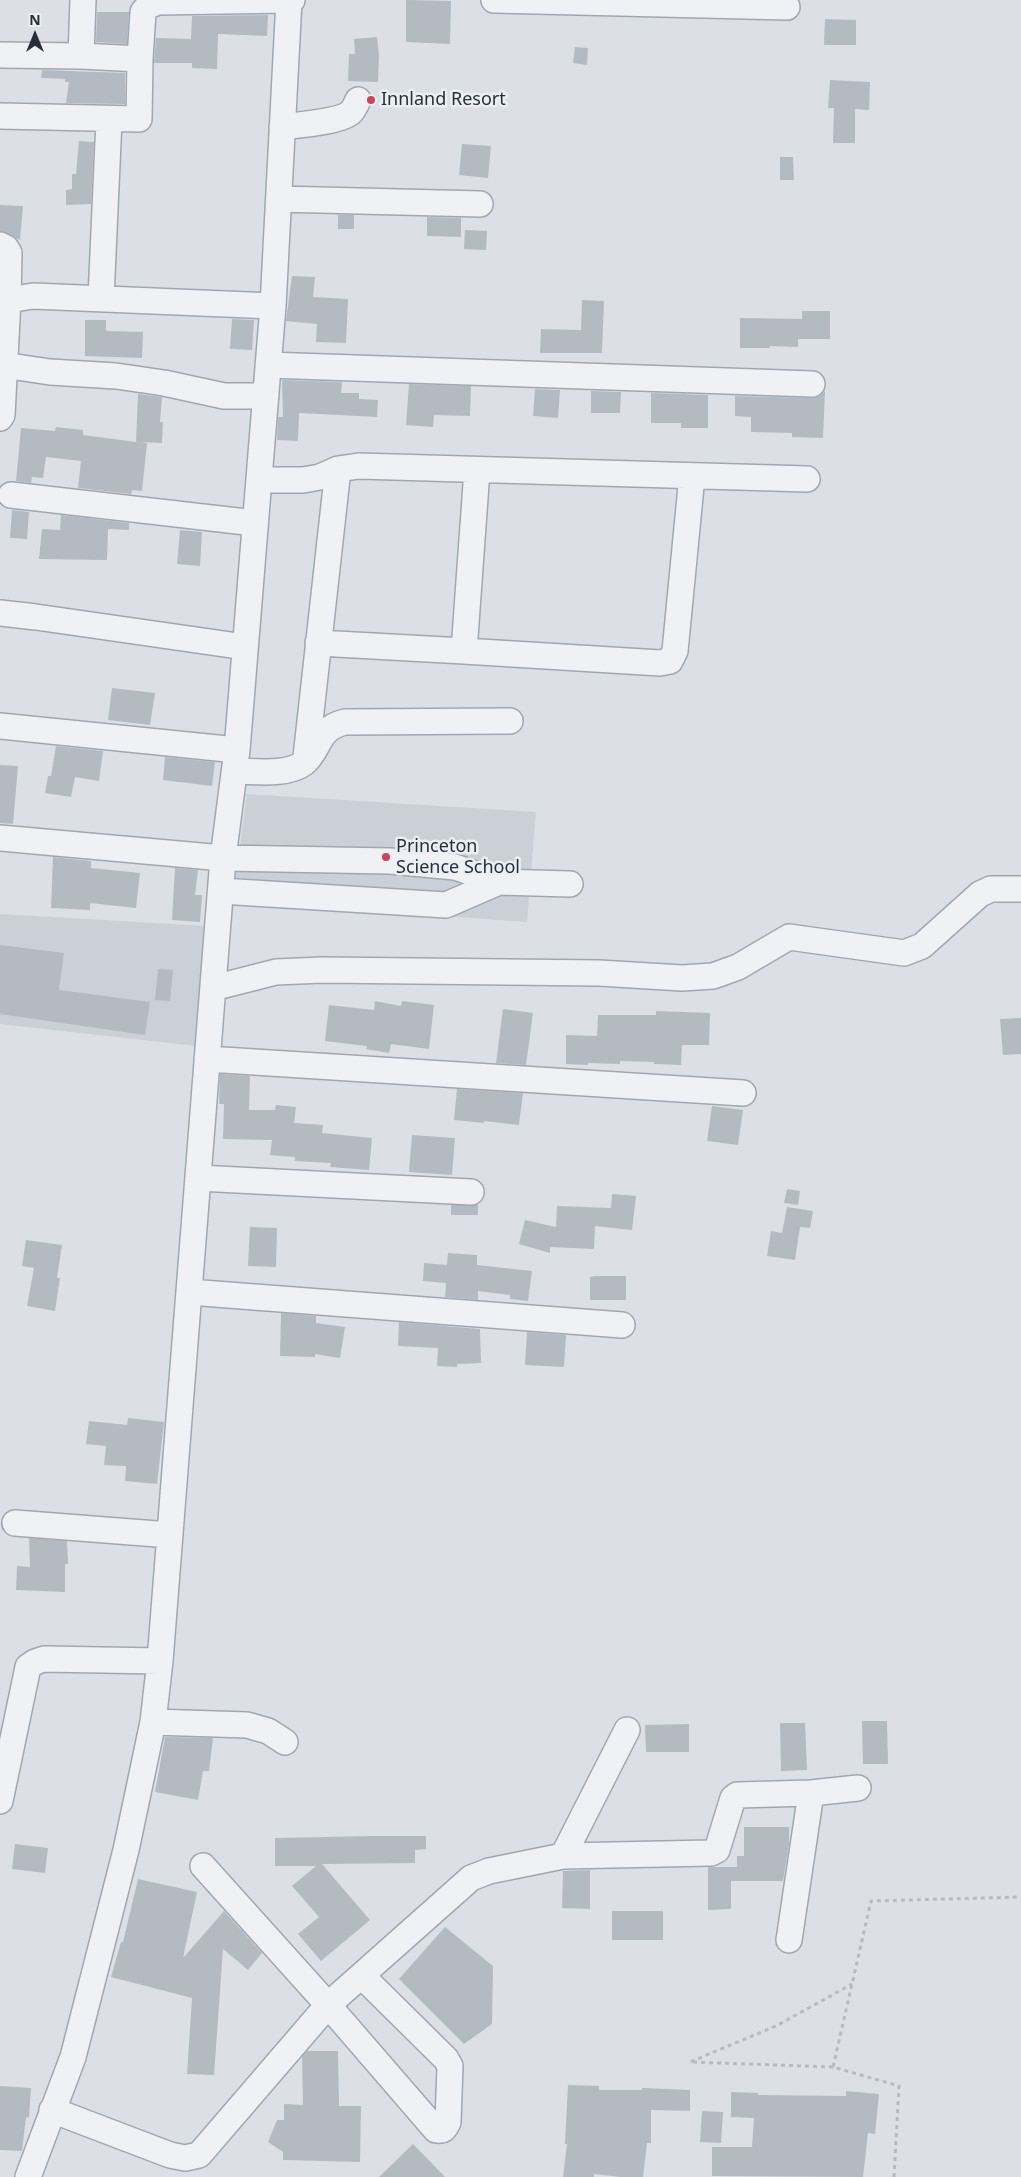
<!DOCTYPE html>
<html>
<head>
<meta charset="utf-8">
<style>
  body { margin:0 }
  #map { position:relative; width:1021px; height:2177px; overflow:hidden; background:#dce0e6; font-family:"Noto Sans",sans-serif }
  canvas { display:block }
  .north { position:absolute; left:10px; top:10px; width:50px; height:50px; -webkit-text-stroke:4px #ebeff4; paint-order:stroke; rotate:0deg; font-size:14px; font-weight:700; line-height:20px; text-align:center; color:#272f3b }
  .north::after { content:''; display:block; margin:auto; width:18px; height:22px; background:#272f3b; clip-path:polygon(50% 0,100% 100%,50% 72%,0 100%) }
</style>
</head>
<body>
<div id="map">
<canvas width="1021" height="2177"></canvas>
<div class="north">N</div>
</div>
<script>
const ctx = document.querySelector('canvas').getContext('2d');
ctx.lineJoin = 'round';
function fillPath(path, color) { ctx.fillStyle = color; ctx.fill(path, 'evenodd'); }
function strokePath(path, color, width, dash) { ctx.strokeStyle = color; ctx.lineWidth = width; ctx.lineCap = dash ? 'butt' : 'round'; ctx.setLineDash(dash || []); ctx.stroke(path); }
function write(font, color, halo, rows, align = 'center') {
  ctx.font = font + ' "Noto Sans",sans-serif'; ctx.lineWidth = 5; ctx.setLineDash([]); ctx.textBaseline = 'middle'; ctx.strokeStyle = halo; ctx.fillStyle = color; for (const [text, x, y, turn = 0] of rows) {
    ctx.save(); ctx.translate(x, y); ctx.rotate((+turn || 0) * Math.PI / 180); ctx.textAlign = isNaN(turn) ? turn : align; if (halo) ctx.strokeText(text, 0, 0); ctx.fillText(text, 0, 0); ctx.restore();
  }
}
fillPath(new Path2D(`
  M247,794l289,18 -9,110 -295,-21z
  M0,914l206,12 -10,120 -196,-22z`), '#cbcfd7');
fillPath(new Path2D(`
  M406,0l45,1 -1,43 -44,-2z
  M97,12h32l-2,32 -31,-2z
  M268,15l-1,21 -49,-2 -1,35 -25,-1v-5h-38l2,-25 35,1 1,-23z
  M825,19l31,1v25h-32z
  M377,37l2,18 -1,27 -30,-1 1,-27h6l-1,-15z
  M575,47l13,1 -1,17 -14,-2z
  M42,70l83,3v31l-59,-1 3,-21h-4v-3l-24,-1z
  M830,80l40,2 -1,28 -14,-1v34h-22l1,-35h-6z
  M79,141l15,1 -3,62 -25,1v-15l6,-1v-15h4z
  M462,144l29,2 -3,32 -29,-3z
  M780,157h13l1,23h-14z
  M0,205l23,1 -3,34 -20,-9z
  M338,215h16v14h-16z
  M427,217l34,1v19l-34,-1z
  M465,230l22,1 -1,19 -22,-1z
  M292,276l23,1 -2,20 35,2 -2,44 -30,-1 1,-18 -31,-3z
  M582,300l22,1 -2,52h-62l1,-24 40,1z
  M802,311h28v28h-32v8l-28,-1v2h-30v-30l62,1z
  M232,319l22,1 -2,30 -22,-1z
  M85,320h21v11l37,1 -1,26 -57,-2z
  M282,380l60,2 -1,11h18v6l19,1 -1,17 -78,-4 -1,28 -21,-1 1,-23h5z
  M409,384l62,2 -1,30 -36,-1 -1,12 -27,-2z
  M535,389l25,1 -2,28 -25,-2z
  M591,391l30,1 -1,21h-29z
  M825,391l-2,47 -31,-1v-4l-41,-1v-15l-16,-1v-20l77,2 7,-2z
  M651,393l57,2v33h-27v-5h-30z
  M138,394l24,3 -2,25h3l-1,21 -20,-1 5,1 -5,48 -10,-1 -1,4 -53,-6 3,-27 -35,-4 -3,21 -11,-1 -1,6 -15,-2 5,-53 34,3 1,-4 27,3v5l53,7z
  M12,510l17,2 -2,27 -17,-1z
  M61,515l68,8v7l-21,-1 -1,31 -68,-1 3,-30 18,1z
  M180,530l22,2 -2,34 -23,-2z
  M112,688l43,5 -5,32 -42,-5z
  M56,746l47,5 -4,30 -24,-4 -4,20 -26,-4 3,-17h3z
  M165,757l50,5 -3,24 -49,-6z
  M0,765l18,1 -5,58 -13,-1z
  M53,857l38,4v7l49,5 -4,35 -46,-5v7l-39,-2z
  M175,868l23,2 -3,25h7l-2,27 -28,-2z
  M0,945l64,8 -5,37 91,12 -5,33 -145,-21z
  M158,969l15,1 -3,31 -15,-1z
  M375,1001l26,5 1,-5 32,4 -5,44 -38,-5 -2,9 -23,-4 1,-3 -42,-5 4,-36 45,5z
  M503,1009l30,4 -7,52 -30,-2z
  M656,1011l54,2 -1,32h-27l-1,20 -27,-1v-2l-34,-1v3l-32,-1v2l-22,-1v-29l31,1 1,-21h58z
  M1021,1018v36l-18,1 -3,-36z
  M220,1074l30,2 -1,34h26l1,-5 20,2 -2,16 29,2 -1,8 50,5 -3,32 -39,-3 1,-4 -36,-2v-4l-25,-2 2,-15 -49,-1 1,-35h-5z
  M457,1089l66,4 -4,32 -35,-4v2l-30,-3z
  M712,1106l31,4 -5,35 -31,-4z
  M412,1135l43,3 -3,37 -43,-3z
  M787,1189l13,2 -2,14 -14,-2z
  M612,1194l24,2 -4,34 -37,-4 -1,23 -44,-2v6l-31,-9 6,-24 31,7 1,-21 54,2z
  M451,1205h27v10h-27z
  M787,1207l26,4 -3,17 -10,-1 -5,33 -28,-4 4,-25 11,2z
  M250,1227l27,1 -1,39 -28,-1z
  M26,1240l36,5 -5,33h3l-5,33 -28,-5 7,-38 -12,-2z
  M448,1253l29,2v10l55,6 -4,30 -18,-2v-4l-32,-4v9l-33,-3 1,-14 -23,-2 1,-18 23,2z
  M595,1276h31v24h-36v-23z
  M281,1313l35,3v7l29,4 -5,31 -25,-4v3l-35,-1z
  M399,1322l81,7 1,34 -24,1v3l-20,-1 1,-18 -40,-2z
  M527,1332l39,3 -2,32 -39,-2z
  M128,1418l36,4 -7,62 -32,-3 1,-15 -22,-1 2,-19 -20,-2 3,-23 38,4z
  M29,1538l38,3 1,23h-3v28l-49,-2 1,-24 13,1z
  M862,1721h25l1,43h-25z
  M780,1723h25l2,47 -26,1z
  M689,1724v28h-43l-1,-27z
  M165,1737l48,1 -4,33h-6l-5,29 -43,-8z
  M744,1827h45v16l-6,38h-52v28l-23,1v-43h29v-11h7z
  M372,1836h54v13l-11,1v13l-93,1 48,56 -49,41 -23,-27 21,-17 -27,-31 24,-20h-41v-28z
  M15,1844l33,4 -3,25 -33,-4z
  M590,1870v39l-28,-1 1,-37z
  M138,1879l59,13 -14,66 41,-47 38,42 -14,17 -25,-21 -9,126 -27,-1 5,-76 -81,-21 10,-35h2z
  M612,1911h51v29h-51z
  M445,1927l48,39 -1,58 -28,20 -65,-65z
  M307,2051h31l1,55h22l-1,56 -77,-2v-8l-15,-10 9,-22h7v-16l19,1 -1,-48z
  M568,2085l31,1v4h43v-2l48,2v21l-39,-1v33h-4l-4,34h-23l-26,-3v3h-31l4,-33h-2z
  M0,2086l31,2 -2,30 -3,-1 -4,34 -22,-1z
  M846,2091l33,3 -4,40 -7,-1 -5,44 -151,-1v-29h40l2,-29 -23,-1v-25l27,1v2l88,1z
  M702,2111l21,1 -2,31 -21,-1z
  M413,2144l32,33h-66z`), '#b4bac2');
const minor = new Path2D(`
  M494,0l293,7
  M0,55l81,1
  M140,59l3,-47 5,-6 10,-4 131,-2
  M0,116l139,3 1,-60 -59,-3 2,-56
  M282,127c15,-2 57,-5 68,-14 4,-3 6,-9 8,-13
  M279,199l201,5
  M0,245l6,3 3,5 -1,47
  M101,298l8,-178
  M3,365l47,7 66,4 48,7 60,13h42
  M268,365l544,19
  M0,418l2,-3 6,-115 25,-4 240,10
  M477,470l-13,181 196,12 10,-2 5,-10 17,-175
  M259,480h44l17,-3 18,-8 21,-3 448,13
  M11,495l244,28
  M0,613l36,4 209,30
  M318,643l146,8
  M0,726l237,24
  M306,757l32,-288
  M235,771c20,0 52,5 69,-8 17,-14 12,-34 41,-41l165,-1
  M0,838l223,20 167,3 65,6 44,15 71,2
  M221,891l225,14 53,-23
  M213,988l63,-16 46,-2 277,3 83,5 31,-2 25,-9 51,-30 115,16 18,-7 58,-52 11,-5h30
  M207,1059l536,34
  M198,1178l273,14
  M189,1292l433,33
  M15,1523l155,12
  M153,1722l94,3 21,6 17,11
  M0,1801l28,-134 7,-5 9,-3 116,2
  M563,1856l64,-126
  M203,1866l125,139 108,125c7,1 9,-1 12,-8l2,-56 -4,-7 -84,-83
  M789,1940l22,-147
  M52,2110l118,45 15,3 14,-3 129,-150 143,-127 18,-7 74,-15 148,-3 6,-3 16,-52 4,-3 74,-2 47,-5
  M28,2177l45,-120 53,-207 27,-128 7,-61 63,-803 14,-108 36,-444 16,-306h3`);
strokePath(minor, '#a2a7af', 28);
strokePath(new Path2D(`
  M833,2067l-143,-5 86,-36 76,-42
  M894,2177l5,-91 -66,-19 38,-166 150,-4`), '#b7bbc0', 3, [4, 4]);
strokePath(minor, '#eff1f4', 25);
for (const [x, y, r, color] of [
  [371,100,5,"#c6465c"],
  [386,857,5,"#c6465c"]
]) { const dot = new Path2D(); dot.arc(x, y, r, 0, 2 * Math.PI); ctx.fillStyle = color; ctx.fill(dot); strokePath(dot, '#ebeff4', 2); }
write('18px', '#272f3b', '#ebeff4', [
  ["Innland Resort",381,100],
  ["Princeton",396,847],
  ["Science School",396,868]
], 'left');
</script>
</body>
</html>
